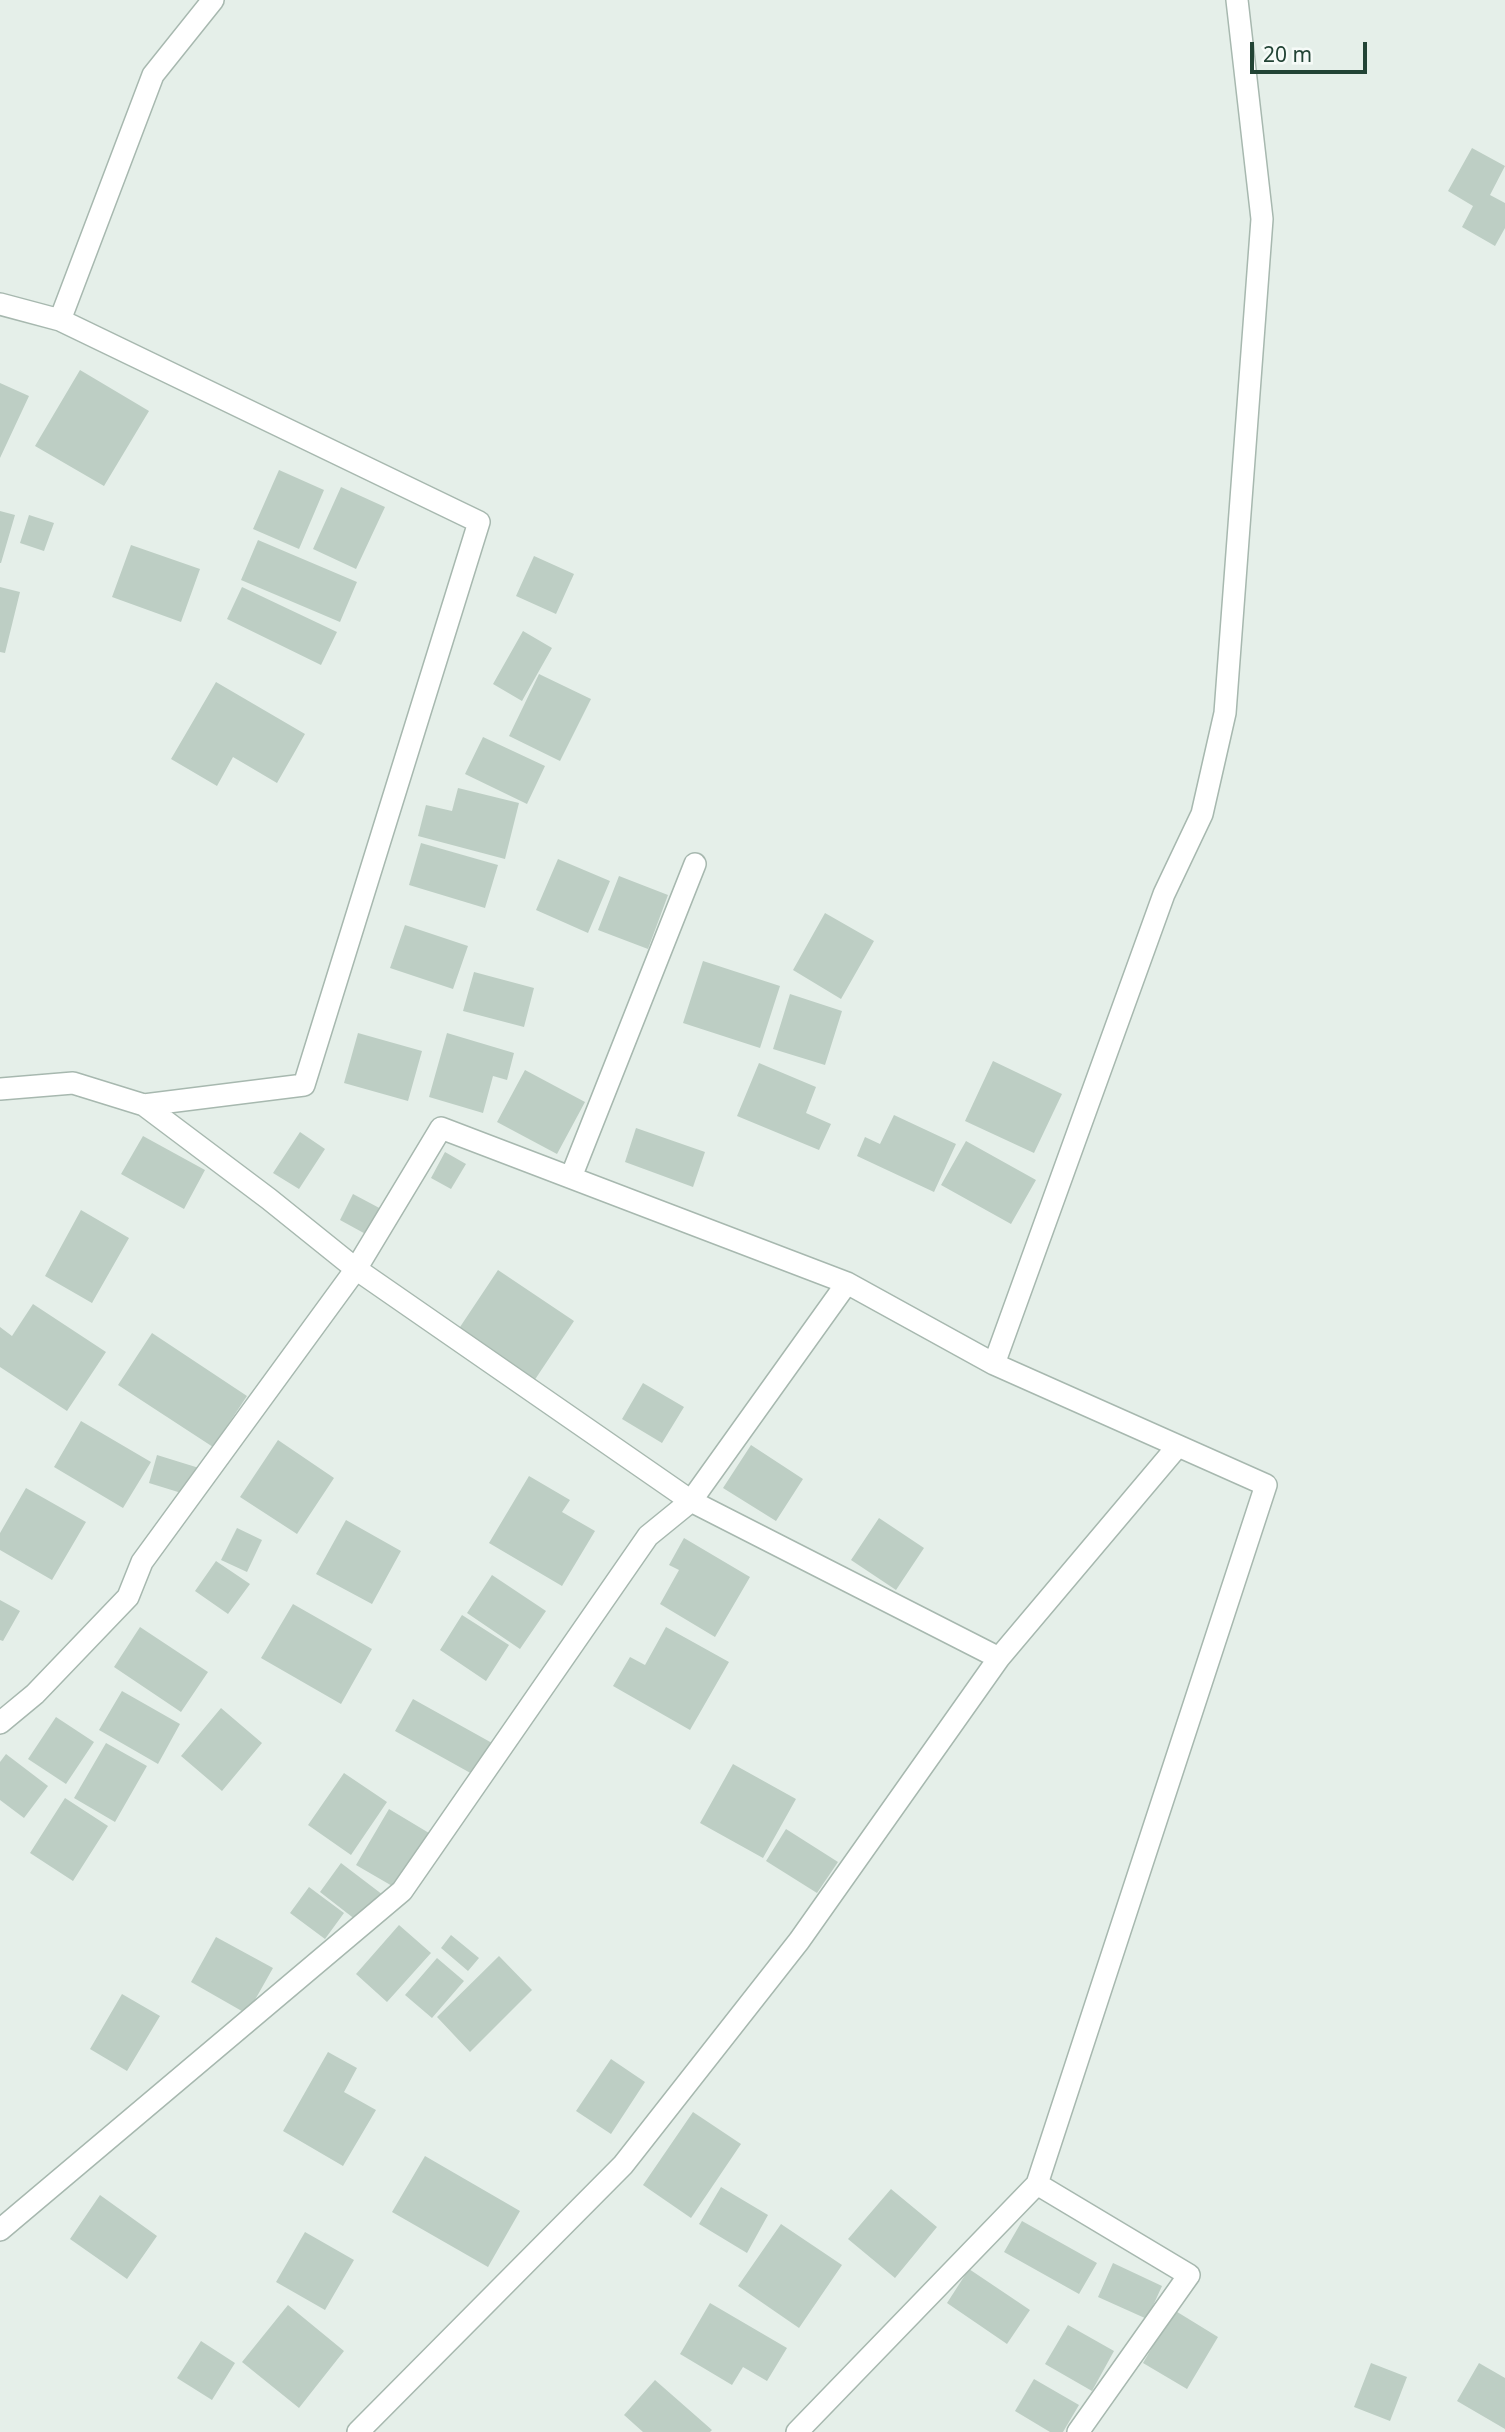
<!DOCTYPE html>
<html>
<head>
<meta charset="utf-8">
<style>
  body { margin:0 }
  #map { position:relative; width:1505px; height:2432px; overflow:hidden; background:#e5efe9; font-family:"Noto Sans",sans-serif }
  canvas { display:block }
  .scale { position:absolute; left:1250px; top:42px; width:117px; height:32px; box-sizing:border-box; border:4px solid #224435; border-top:0; padding-left:9px; font-size:21px; line-height:24px; white-space:nowrap; color:#224435; -webkit-text-stroke:5px #f6fbf8; paint-order:stroke }
</style>
</head>
<body>
<div id="map">
<canvas width="1505" height="2432"></canvas>
<div class="scale">20 m</div>
</div>
<script>
const ctx = document.querySelector('canvas').getContext('2d');
ctx.lineJoin = 'round';
function fillPath(path, color) { ctx.fillStyle = color; ctx.fill(path, 'evenodd'); }
function strokePath(path, color, width, dash) { ctx.strokeStyle = color; ctx.lineWidth = width; ctx.lineCap = dash ? 'butt' : 'round'; ctx.setLineDash(dash || []); ctx.stroke(path); }
fillPath(new Path2D(`
  M1472,148l33,18 -15,29 15,8v25l-10,18 -33,-19 11,-21 -25,-15z
  M80,370l69,41 -45,75 -69,-40z
  M0,383l29,13 -29,62z
  M279,470l45,20 -25,59 -46,-20z
  M341,487l44,20 -29,62 -43,-20z
  M0,511l15,4 -14,48h-1z
  M29,515l25,8 -10,28 -24,-8z
  M258,540l99,42 -17,40 -99,-42z
  M131,545l69,24 -19,53 -69,-25z
  M534,556l40,18 -18,40 -40,-18z
  M0,587l20,5 -15,61 -5,-1z
  M242,587l95,45 -16,33 -94,-46z
  M523,631l29,17 -30,53 -29,-17z
  M539,674l52,25 -31,62 -51,-25z
  M216,682l89,52 -28,49 -44,-26 -16,29 -46,-27z
  M483,737l62,29 -18,38 -62,-30z
  M458,788l61,15 -14,56 -87,-23 8,-31 26,6z
  M421,843l77,22 -13,43 -76,-23z
  M558,859l52,22 -22,52 -52,-23z
  M619,876l49,19 -20,54 -50,-19z
  M825,913l49,28 -33,58 -48,-29z
  M405,925l63,21 -15,43 -63,-21z
  M703,961l77,25 -20,62 -77,-25z
  M474,972l60,16 -10,39 -61,-16z
  M790,994l52,17 -17,54 -52,-16z
  M358,1033l64,18 -14,50 -64,-18z
  M447,1033l67,20 -7,27 -14,-4 -10,37 -54,-16z
  M993,1061l69,33 -28,59 -69,-32z
  M759,1063l57,24 -10,26 25,11 -12,26 -82,-34z
  M525,1070l60,32 -28,52 -60,-32z
  M894,1115l62,29 -22,48 -77,-36 8,-19 15,7z
  M636,1128l69,24 -12,35 -68,-25z
  M300,1132l25,17 -26,40 -26,-16z
  M143,1136l62,34 -21,39 -63,-35z
  M966,1141l70,39 -25,44 -70,-39z
  M445,1152l21,12 -15,25 -20,-11z
  M353,1194l32,17 -14,26 -31,-17z
  M81,1210l48,28 -37,65 -47,-27z
  M498,1270l76,51 -44,66 -76,-51z
  M33,1304l73,48 -39,59 -67,-44v-40l12,9z
  M152,1333l95,63 -34,51 -95,-62z
  M643,1383l41,24 -22,36 -40,-24z
  M81,1421l70,41 -28,46 -69,-41z
  M278,1440l56,38 -37,56 -57,-37z
  M751,1445l52,34 -27,42 -53,-33z
  M157,1455l42,13 -8,28 -42,-13z
  M529,1476l41,24 -8,12 33,19 -33,55 -73,-43z
  M26,1488l60,34 -34,58 -52,-30v-17z
  M879,1518l45,30 -28,42 -45,-30z
  M346,1520l55,31 -29,53 -56,-30z
  M237,1528l25,12 -15,32 -26,-12z
  M684,1538l66,39 -35,60 -55,-33 19,-34 -10,-5z
  M216,1561l34,23 -22,30 -33,-23z
  M492,1575l54,36 -26,38 -53,-36z
  M0,1600l20,11 -17,30 -3,-1z
  M293,1604l79,45 -31,55 -80,-46z
  M462,1615l47,30 -23,36 -46,-31z
  M140,1627l68,45 -27,40 -67,-45z
  M666,1627l63,35 -39,68 -77,-44 17,-29 15,8z
  M122,1691l58,33 -22,40 -59,-34z
  M413,1699l88,49 -18,32 -88,-49z
  M221,1708l41,35 -40,48 -41,-35z
  M56,1717l38,25 -28,42 -38,-25z
  M106,1743l41,23 -32,56 -41,-24z
  M6,1754l42,32 -24,32 -24,-18v-38z
  M733,1764l63,35 -33,59 -63,-35z
  M344,1773l43,29 -36,53 -43,-30z
  M65,1798l43,28 -35,55 -43,-28z
  M389,1809l50,30 -33,55 -50,-29z
  M786,1829l52,33 -21,31 -51,-32z
  M341,1863l46,35 -22,29 -45,-35z
  M309,1887l35,26 -19,26 -35,-26z
  M399,1925l32,28 -44,49 -31,-28z
  M451,1935l28,23 -11,13 -27,-23z
  M216,1937l57,31 -26,46 -56,-32z
  M499,1956l33,34 -62,62 -33,-35z
  M437,1958l27,23 -32,37 -27,-23z
  M122,1994l38,22 -33,55 -37,-22z
  M328,2052l29,16 -13,24 32,18 -33,56 -60,-35z
  M611,2059l34,23 -34,52 -35,-23z
  M693,2112l48,32 -50,74 -48,-33z
  M425,2156l95,55 -32,56 -96,-55z
  M721,2187l47,28 -21,38 -48,-29z
  M891,2189l46,38 -42,51 -47,-39z
  M100,2195l57,41 -30,43 -57,-40z
  M1022,2221l75,42 -18,31 -75,-42z
  M781,2224l61,41 -43,63 -61,-42z
  M305,2232l49,28 -29,50 -49,-28z
  M1113,2263l49,23 -15,33 -49,-22z
  M969,2269l61,41 -23,34 -60,-41z
  M710,2303l77,45 -20,33 -24,-14 -11,18 -52,-31z
  M288,2305l56,46 -45,57 -57,-46z
  M1174,2310l44,27 -31,52 -44,-26z
  M1068,2325l46,26 -22,40 -47,-27z
  M201,2341l34,22 -23,37 -35,-22z
  M1371,2363l36,14 -17,44 -36,-14z
  M1479,2363l26,15v51l-48,-28z
  M1034,2379l45,26 -16,27h-13l-35,-21z
  M655,2380l57,50 -2,2h-67l-19,-17z`), '#bdcec4');
const minor = new Path2D(`
  M0,304l60,16 419,202 -175,563 -160,20
  M60,320l93,-245 60,-75
  M0,1089l73,-6 71,22 125,94 87,70 85,-141 406,155 147,81 272,121 -229,699 152,91 -111,157
  M571,1177l124,-313
  M994,1364l170,-470 38,-80 23,-101 37,-494 -25,-219
  M0,1723l35,-29 93,-97 14,-35 214,-293 335,232 156,-218
  M0,2230l402,-339 246,-355 43,-35 308,157 178,-211
  M358,2432l265,-267 176,-224 200,-283
  M797,2432l240,-248`);
strokePath(minor, '#a7b8af', 24);
strokePath(minor, '#fff', 21);
</script>
</body>
</html>
